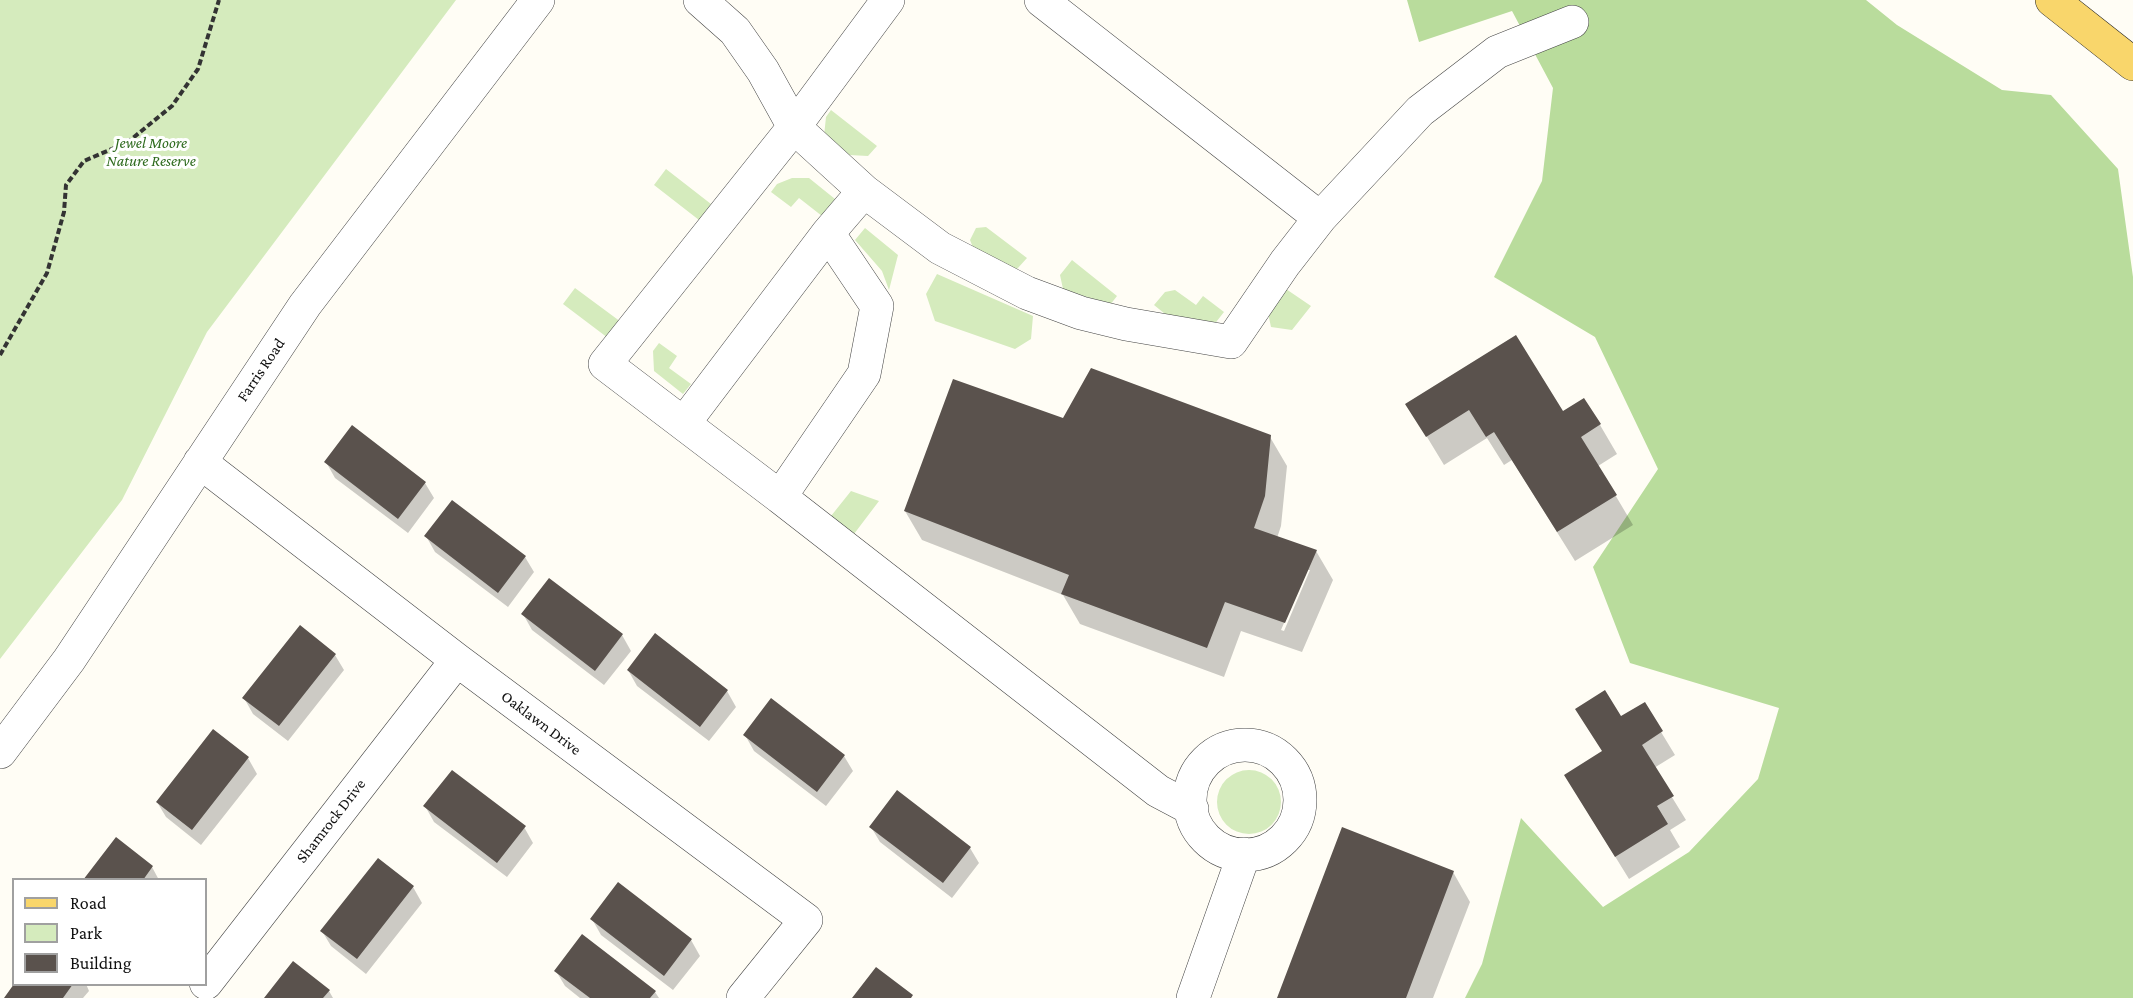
<!DOCTYPE html>
<html>
<head>
<meta charset="utf-8">
<style>
  body { margin:0 }
  #map { position:relative; width:2133px; height:998px; overflow:hidden; background:#fffdf5; font-family:"Crimson Pro",serif }
  canvas { display:block }
  .legend { position:absolute; left:12px; top:878px; width:195px; height:108px; box-sizing:border-box; background:#fff; border:2px solid #a0a0a0; margin:0; padding:8px 10px; list-style:none; font-size:18px; color:#111 }
  .legend li { display:flex; align-items:center; gap:12px; height:30px }
  .legend b { width:30px; border:2px solid #a0a0a0 }
</style>
</head>
<body>
<div id="map">
<canvas width="2133" height="998"></canvas>
<ul class="legend">
<li><b style="height:8px;background:#f9d66b"></b>Road</li>
<li><b style="height:16px;background:#d5ebbd"></b>Park</li>
<li><b style="height:16px;background:#5a524d"></b>Building</li>
</ul>
</div>
<script>
const ctx = document.querySelector('canvas').getContext('2d');
ctx.lineJoin = 'round';
function fillPath(path, color) { ctx.fillStyle = color; ctx.fill(path, 'evenodd'); }
function strokePath(path, color, width, dash) { ctx.strokeStyle = color; ctx.lineWidth = width; ctx.lineCap = dash ? 'butt' : 'round'; ctx.setLineDash(dash || []); ctx.stroke(path); }
function write(font, color, halo, rows, align = 'center') {
  ctx.font = font + ' "Crimson Pro",serif'; ctx.lineWidth = 6; ctx.setLineDash([]); ctx.textBaseline = 'middle'; ctx.strokeStyle = halo; ctx.fillStyle = color; for (const [text, x, y, turn = 0] of rows) {
    ctx.save(); ctx.translate(x, y); ctx.rotate((+turn || 0) * Math.PI / 180); ctx.textAlign = isNaN(turn) ? turn : align; if (halo) ctx.strokeText(text, 0, 0); ctx.fillText(text, 0, 0); ctx.restore();
  }
}
fillPath(new Path2D(`
  M0,0h456l-249,332 -85,168 -122,159z
  M831,110l46,36 -9,10 -19,-1 -25,-19 2,-19z
  M666,169l45,35 -12,16 -45,-35z
  M792,178h17l26,21 -13,17 -23,-18 -8,9 -20,-15 6,-8z
  M986,227l41,31 -10,11 -43,-19 -4,-10 6,-12z
  M865,228l33,27 -9,35 -7,-19 -27,-31z
  M1072,260l45,36 -7,9 -47,-16 -3,-14z
  M937,274l96,42 -2,23 -16,10 -80,-28 -9,-27z
  M575,288l46,34 -13,16 -45,-34z
  M1286,289l25,17 -19,24 -21,-3 -3,-14z
  M1175,290l21,15 7,-9 21,16 -11,14 -43,-8 -16,-13 11,-13z
  M659,343l18,13 -8,12 22,16 -8,10 -29,-23 -1,-20z
  M851,491l28,10 -25,33 -23,-18z
  M1217 802a32 32 0 1 1 64 0a32 32 0 1 1-64 0Z`), '#d5ebbd');
fillPath(new Path2D(`
  M1407,0h459l31,25 105,65 49,5 67,74 15,108v721h-668l17,-34 39,-146 82,89 86,-55 69,-73 21,-71 -149,-45 -37,-96 65,-98 -63,-132 -101,-60 48,-96 11,-93 -41,-77 -93,31z`), '#b9dc9c');
fillPath(new Path2D(`
  M1407,404l156,9 37,12 17,29 -19,12 35,59 -58,36 -63,-101 -8,5 -17,-27 -43,27z
  M1064,420l206,17 17,29 -6,60 -4,12 39,13 17,29 -31,72 -61,-21 -17,46 -144,-53 -17,-29 -141,-55 -17,-29zM1307,570h3l-26,61 -3,-1z
  M353,428l72,55 9,15 -26,35 -73,-55 -9,-16z
  M426,536l99,21 9,15 -26,35 -73,-55z
  M523,614l99,21 9,16 -27,34 -72,-55z
  M335,655l9,15 -56,71 -35,-27 -9,-16z
  M628,670l99,21 9,16 -27,34 -72,-55z
  M1644,704l31,51 -21,13 32,52 -16,10 10,17 -51,32 -50,-81 41,-79z
  M213,731l35,27 9,16 -56,71 -35,-28 -9,-15z
  M745,735l99,21 9,15 -27,35 -72,-55z
  M425,806l99,21 9,16 -26,34 -73,-55z
  M871,827l99,21 9,15 -27,35 -72,-56z
  M117,840l35,27 7,13h-74z
  M378,860l35,27 9,16 -56,71 -35,-28 -9,-15z
  M1453,872l17,30 -37,96h-154z
  M592,919l99,21 9,16 -27,34 -72,-55z
  M556,971l99,21 4,6h-79l-15,-12z
  M16,984h70l3,7 -6,7h-77z
  M329,991l4,7h-67z`), '#0003');
fillPath(new Path2D(`
  M1516,335l47,76 21,-13 17,26 -20,13 36,58 -60,37 -63,-100 -8,5 -17,-27 -43,27 -21,-33z
  M1091,368l180,67 -6,61 -11,32 63,22 -32,73 -60,-21 -18,46 -146,-54 8,-19 -165,-64 49,-132 110,39z
  M352,425l74,57 -28,37 -74,-57z
  M452,500l74,56 -28,37 -74,-57z
  M549,578l74,56 -28,37 -74,-57z
  M300,625l36,29 -57,72 -37,-28z
  M655,633l73,57 -28,37 -73,-57z
  M1605,690l16,26 24,-14 18,29 -21,14 32,51 -17,10 11,18 -53,33 -51,-82 38,-24 -27,-42z
  M771,698l74,57 -28,37 -74,-57z
  M213,729l36,28 -57,73 -36,-28z
  M452,770l74,56 -29,37 -74,-57z
  M897,790l74,57 -28,36 -74,-56z
  M1342,827l112,44 -48,127h-129z
  M116,837l37,29 -10,14h-60z
  M378,858l36,28 -57,73 -37,-28z
  M618,882l74,57 -28,37 -74,-57z
  M582,934l74,57 -6,7h-60l-36,-27z
  M293,961l37,29 -7,8h-59z
  M876,967l37,28 -2,3h-59z
  M14,984h59l-10,14h-59z`), '#5a524d');
const minor = new Path2D(`
  M700,0l35,31 28,40 31,56 70,64
  M888,0l-94,127 -189,237 175,133 84,-123 13,-68 -49,-73 36,-42 76,57 87,45 54,20 45,11 105,18 54,-79 35,-45 100,-107 77,-59 75,-30
  M1041,0l279,218
  M684,423l144,-190
  M200,462l257,198 349,260 -63,78
  M780,497l378,294 34,18
  M1190 800a55 55 0 1 1 110 0a55 55 0 1 1-110 0Z
  M0,752l69,-92 236,-355 233,-305
  M206,983l251,-323
  M1193,998l51,-144`);
const major = new Path2D(`
  M2052,0l81,64`);
strokePath(minor, '#444', 34);
strokePath(major, '#222', 34);
strokePath(new Path2D(`
  M0,355l47,-82 17,-61 2,-27 18,-24 44,-19 44,-36 26,-37 21,-69`), '#333', 4, [6, 3]);
strokePath(minor, '#fff', 33);
strokePath(major, '#f9d66b', 33);
write('italic 16px', '#2f6b1f', '#fff', [
  ["Jewel Moore",151,143],
  ["Nature Reserve",151,161]
]);
write('16px', '#111', '#fff', [
  ["Farris Road",261,370,-56],
  ["Oaklawn Drive",541,723,37],
  ["Shamrock Drive",331,821,-52]
]);
</script>
</body>
</html>
